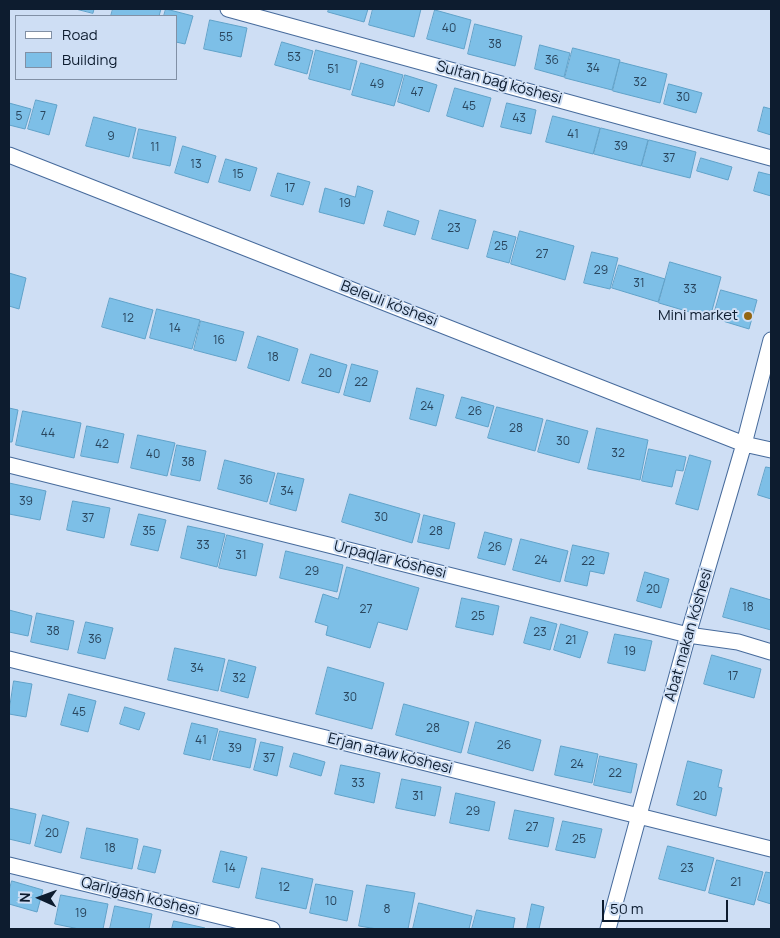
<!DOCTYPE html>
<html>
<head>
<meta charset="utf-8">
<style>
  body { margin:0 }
  #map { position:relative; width:780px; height:938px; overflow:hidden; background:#cedef4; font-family:Manrope,sans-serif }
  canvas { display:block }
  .frame { position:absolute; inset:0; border:10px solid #0d1c2f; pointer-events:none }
  .legend { position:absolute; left:15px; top:15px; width:162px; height:65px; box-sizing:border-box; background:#cedef4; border:1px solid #8190a5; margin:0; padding:6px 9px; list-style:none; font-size:15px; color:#0d1c2f }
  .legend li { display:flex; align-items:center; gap:10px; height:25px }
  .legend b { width:25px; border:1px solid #8190a5 }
  .north { position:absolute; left:15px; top:873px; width:50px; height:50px; -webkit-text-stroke:4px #cedef4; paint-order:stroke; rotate:272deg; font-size:14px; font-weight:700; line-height:20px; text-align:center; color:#0d1c2f }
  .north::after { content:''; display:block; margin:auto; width:18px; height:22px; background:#0d1c2f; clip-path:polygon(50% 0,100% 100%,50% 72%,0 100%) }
  .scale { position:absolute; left:602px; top:900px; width:126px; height:22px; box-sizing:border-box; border:2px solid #0d1c2f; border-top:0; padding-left:6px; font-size:15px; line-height:18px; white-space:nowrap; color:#0d1c2f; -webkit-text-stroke:4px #cedef4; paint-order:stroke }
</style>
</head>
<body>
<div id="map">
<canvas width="780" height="938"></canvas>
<div class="frame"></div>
<ul class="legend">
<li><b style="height:6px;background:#fff"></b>Road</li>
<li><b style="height:14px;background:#7dbfe7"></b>Building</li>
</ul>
<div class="north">N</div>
<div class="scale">50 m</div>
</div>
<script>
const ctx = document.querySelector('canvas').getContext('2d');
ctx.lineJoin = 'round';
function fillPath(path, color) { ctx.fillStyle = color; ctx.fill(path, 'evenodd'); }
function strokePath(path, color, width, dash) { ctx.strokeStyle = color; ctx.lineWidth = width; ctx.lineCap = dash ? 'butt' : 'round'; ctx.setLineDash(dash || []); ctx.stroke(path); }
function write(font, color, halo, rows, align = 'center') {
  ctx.font = font + ' Manrope,sans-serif'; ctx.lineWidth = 4; ctx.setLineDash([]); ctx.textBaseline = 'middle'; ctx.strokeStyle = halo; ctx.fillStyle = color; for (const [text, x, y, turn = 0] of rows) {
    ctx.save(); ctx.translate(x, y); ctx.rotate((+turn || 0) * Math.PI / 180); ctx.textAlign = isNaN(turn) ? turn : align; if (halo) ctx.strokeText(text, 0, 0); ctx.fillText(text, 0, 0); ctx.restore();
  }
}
const building = new Path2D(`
  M76,9h18l-1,4z
  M113,9h48l-2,7h-48z
  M166,9l27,7 -8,28 -9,-2v-26h-12z
  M329,9h39l-4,13 -36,-10z
  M373,9h48l-7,28 -45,-12z
  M435,10l36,10 -7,29 -37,-10z
  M210,20l37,8 -6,29 -37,-8z
  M475,24l47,12 -7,30 -47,-12z
  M282,42l31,9 -6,23 -32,-9z
  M540,45l30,8 -6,24 -29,-8z
  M573,48l47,12 -8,30 -47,-12z
  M316,50l41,11 -7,29 -41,-11z
  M620,62l47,12 -7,29 -47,-12z
  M361,63l42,12 -9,31 -42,-11z
  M405,75l32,10 -8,27 -31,-10z
  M669,84l33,9 -6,20 -32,-9z
  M455,88l36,10 -8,29 -36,-11z
  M36,100l21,5 -8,30 -21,-6z
  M9,103l22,6 -6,20 -16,-4z
  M507,103l29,7 -5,24 -30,-7z
  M764,107l7,2v26l-13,-4z
  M553,116l47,12 -7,26 -47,-12z
  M94,117l42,11 -7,29 -43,-11z
  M601,128l47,12 -7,26 -47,-12z
  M139,129l37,8 -6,29 -37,-8z
  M649,140l47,12 -6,26 -48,-12z
  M183,146l33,10 -8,27 -33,-10z
  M701,158l31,9 -4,13 -31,-9z
  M226,159l31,9 -7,23 -31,-9z
  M759,172l12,3v21l-17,-5z
  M278,173l32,9 -7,23 -32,-9z
  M358,186l15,5 -9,33 -45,-12 6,-24 30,9z
  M440,210l36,10 -8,29 -36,-10z
  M388,211l31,10 -4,14 -31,-9z
  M494,231l22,6 -7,26 -22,-6z
  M520,231l54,15 -9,34 -54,-16z
  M592,252l26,6 -8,31 -26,-6z
  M670,262l51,15 -11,41 -51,-15z
  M619,265l46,14 -7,23 -46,-14z
  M9,273l17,5 -7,31 -10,-3z
  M721,290l36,10 -8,29 -36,-11z
  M110,298l43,12 -8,29 -43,-12z
  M157,309l43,11 -8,29 -42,-11z
  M201,321l43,11 -8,29 -42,-11z
  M258,336l40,13 -9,32 -41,-13z
  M311,354l36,11 -8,28 -37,-10z
  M352,364l26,7 -8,31 -26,-7z
  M417,388l27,7 -8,31 -26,-7z
  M462,397l32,9 -6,21 -32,-9z
  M497,407l46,12 -8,32 -47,-13z
  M9,408l9,2 -6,32h-3z
  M23,411l58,12 -7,35 -58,-13z
  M547,420l41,11 -9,32 -41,-11z
  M87,426l37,8 -6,29 -37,-7z
  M597,428l51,12 -8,40 -52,-11z
  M138,435l37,8 -8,33 -36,-8z
  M177,445l29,6 -6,30 -29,-6z
  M649,449l37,8 -3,14 -7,-1 -4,17 -30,-6z
  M690,455l21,6 -13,49 -22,-6z
  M225,460l50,13 -8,29 -49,-13z
  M766,467l5,1v31l-13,-4z
  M278,473l26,6 -8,32 -26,-7z
  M9,483l37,8 -6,29 -31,-6z
  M350,494l70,20 -8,29 -70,-21z
  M73,501l37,7 -6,30 -37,-8z
  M139,514l27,6 -8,31 -27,-6z
  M424,515l31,8 -6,26 -31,-7z
  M188,526l37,8 -8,33 -36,-9z
  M485,532l27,7 -7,26 -27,-7z
  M227,535l36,9 -7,32 -37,-8z
  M521,539l47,12 -8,31 -47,-12z
  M573,545l36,8 -5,21 -14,-3 -3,15 -22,-5z
  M286,551l57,14 -6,27 -57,-14z
  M347,567l72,21 -12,42 -29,-8 -8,26 -44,-13 2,-9 -13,-4 8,-28 15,5z
  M645,572l24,7 -8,29 -24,-7z
  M731,588l40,12v30l-48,-13z
  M462,598l37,8 -6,29 -37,-8z
  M9,610l23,6 -4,20 -19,-4z
  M37,613l37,8 -6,29 -37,-8z
  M531,617l26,7 -7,26 -26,-7z
  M86,622l27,6 -8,31 -27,-6z
  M561,624l27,8 -8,26 -26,-8z
  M615,634l37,7 -7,30 -37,-8z
  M175,648l50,11 -7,32 -50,-11z
  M712,655l49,14 -7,29 -50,-14z
  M229,660l27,7 -8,31 -27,-7z
  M328,667l56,16 -12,46 -56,-15z
  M14,681l18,3 -6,33 -17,-3z
  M69,694l27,7 -8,31 -27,-7z
  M404,704l65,18 -8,31 -65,-18z
  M125,707l20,6 -6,17 -19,-6z
  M476,722l65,18 -8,31 -65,-18z
  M192,723l26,6 -8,31 -26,-6z
  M220,731l36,8 -6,29 -37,-8z
  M261,742l22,5 -6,29 -23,-6z
  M561,746l37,8 -6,29 -37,-8z
  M294,753l31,9 -4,14 -31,-9z
  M600,756l37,8 -6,29 -37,-8z
  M688,761l34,9 -4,17 4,1 -6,28 -39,-11z
  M341,765l39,8 -6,30 -39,-9z
  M402,779l39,8 -6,29 -39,-8z
  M456,793l39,9 -6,29 -39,-8z
  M9,808l27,6 -6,30 -21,-5z
  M515,810l39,8 -6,29 -39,-8z
  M43,815l26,7 -8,31 -26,-7z
  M563,821l39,8 -7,29 -39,-8z
  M87,828l51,11 -6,30 -51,-11z
  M144,846l17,4 -6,23 -17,-4z
  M668,846l46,12 -9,33 -46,-12z
  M221,851l26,6 -8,31 -26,-6z
  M717,860l46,12 -9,33 -45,-12z
  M262,868l51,11 -7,30 -50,-11z
  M766,872l5,1v31l-13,-4z
  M12,881l31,9 -6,22 -28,-8v-13z
  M316,884l37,7 -6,30 -37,-8z
  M367,885l48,8 -7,36h-31l-18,-3z
  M61,895l47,9 -5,25h-24l-24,-5z
  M419,903l53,13 -3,13h-56z
  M532,904l12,3 -5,22h-12z
  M115,906l37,8 -3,15h-39z
  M477,910l38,8 -2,11h-41z
  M174,921l31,7 -1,1h-32z`);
fillPath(building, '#7dbfe7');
strokePath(building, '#60a2c9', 1);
const street = new Path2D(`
  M228,9l543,149
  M9,155l735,289 27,6
  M9,465l679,170 50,7 33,10
  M9,659l762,190
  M9,865l263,64
  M608,929l80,-294 56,-191 27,-104`);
strokePath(street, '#476b9c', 17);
strokePath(street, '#fff', 15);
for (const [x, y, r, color] of [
  [748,316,5,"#936511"]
]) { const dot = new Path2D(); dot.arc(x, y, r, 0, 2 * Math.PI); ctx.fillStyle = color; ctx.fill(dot); strokePath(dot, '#cedef4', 2); }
write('12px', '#29455d', null, [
  ["40",449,29],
  ["55",226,38],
  ["38",495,45],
  ["53",294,58],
  ["36",552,61],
  ["34",593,69],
  ["51",333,70],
  ["32",640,83],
  ["49",377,85],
  ["47",417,93],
  ["30",683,98],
  ["45",469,107],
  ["5",19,117],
  ["7",43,117],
  ["43",519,119],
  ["41",573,135],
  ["9",111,137],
  ["39",621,147],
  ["11",155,148],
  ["37",669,159],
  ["13",196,165],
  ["15",238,175],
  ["17",290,189],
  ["19",345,204],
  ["23",454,229],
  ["25",501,247],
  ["27",542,255],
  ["29",601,271],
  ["31",639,284],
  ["33",690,290],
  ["12",128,319],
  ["14",175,329],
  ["16",219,341],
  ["18",273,358],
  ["20",325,374],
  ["22",361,383],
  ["24",427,407],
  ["26",475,412],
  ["28",516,429],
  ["44",48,434],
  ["30",563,442],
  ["42",102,445],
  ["32",618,454],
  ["40",153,455],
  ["38",188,463],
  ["36",246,481],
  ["34",287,492],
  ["39",26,502],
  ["30",381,518],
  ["37",88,519],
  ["35",149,532],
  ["28",436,532],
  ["33",203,546],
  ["26",495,548],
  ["31",241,556],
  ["24",541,561],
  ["22",588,562],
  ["29",312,572],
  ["20",653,590],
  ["18",748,608],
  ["27",366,610],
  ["25",478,617],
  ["38",53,632],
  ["23",540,633],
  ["36",95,640],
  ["21",571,641],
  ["19",630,652],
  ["34",197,669],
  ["17",733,677],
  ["32",239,679],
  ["30",350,698],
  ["45",79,713],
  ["28",433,729],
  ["41",201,741],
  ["26",504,746],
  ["39",235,749],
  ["37",269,759],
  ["24",577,765],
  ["22",615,774],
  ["33",358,784],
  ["31",418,797],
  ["20",700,797],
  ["29",473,812],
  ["27",532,828],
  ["20",52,834],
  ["25",579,840],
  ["18",110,849],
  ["14",230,869],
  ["23",687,869],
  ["21",736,883],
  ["12",284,888],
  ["10",331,902],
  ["8",387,910],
  ["19",81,914]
]);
write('15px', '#0d1c2f', '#cedef4', [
  ["Sultan baǵ kóshesi",499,83,15],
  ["Beleuli kóshesi",389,304,21],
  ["Urpaqlar kóshesi",390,560,14],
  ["Abat makan kóshesi",689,635,-74],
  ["Erjan ataw kóshesi",390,754,14],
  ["Qarlıǵash kóshesi",140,897,14]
]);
write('15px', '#0d1c2f', '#cedef4', [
  ["Mini market",738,316]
], 'right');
</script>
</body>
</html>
